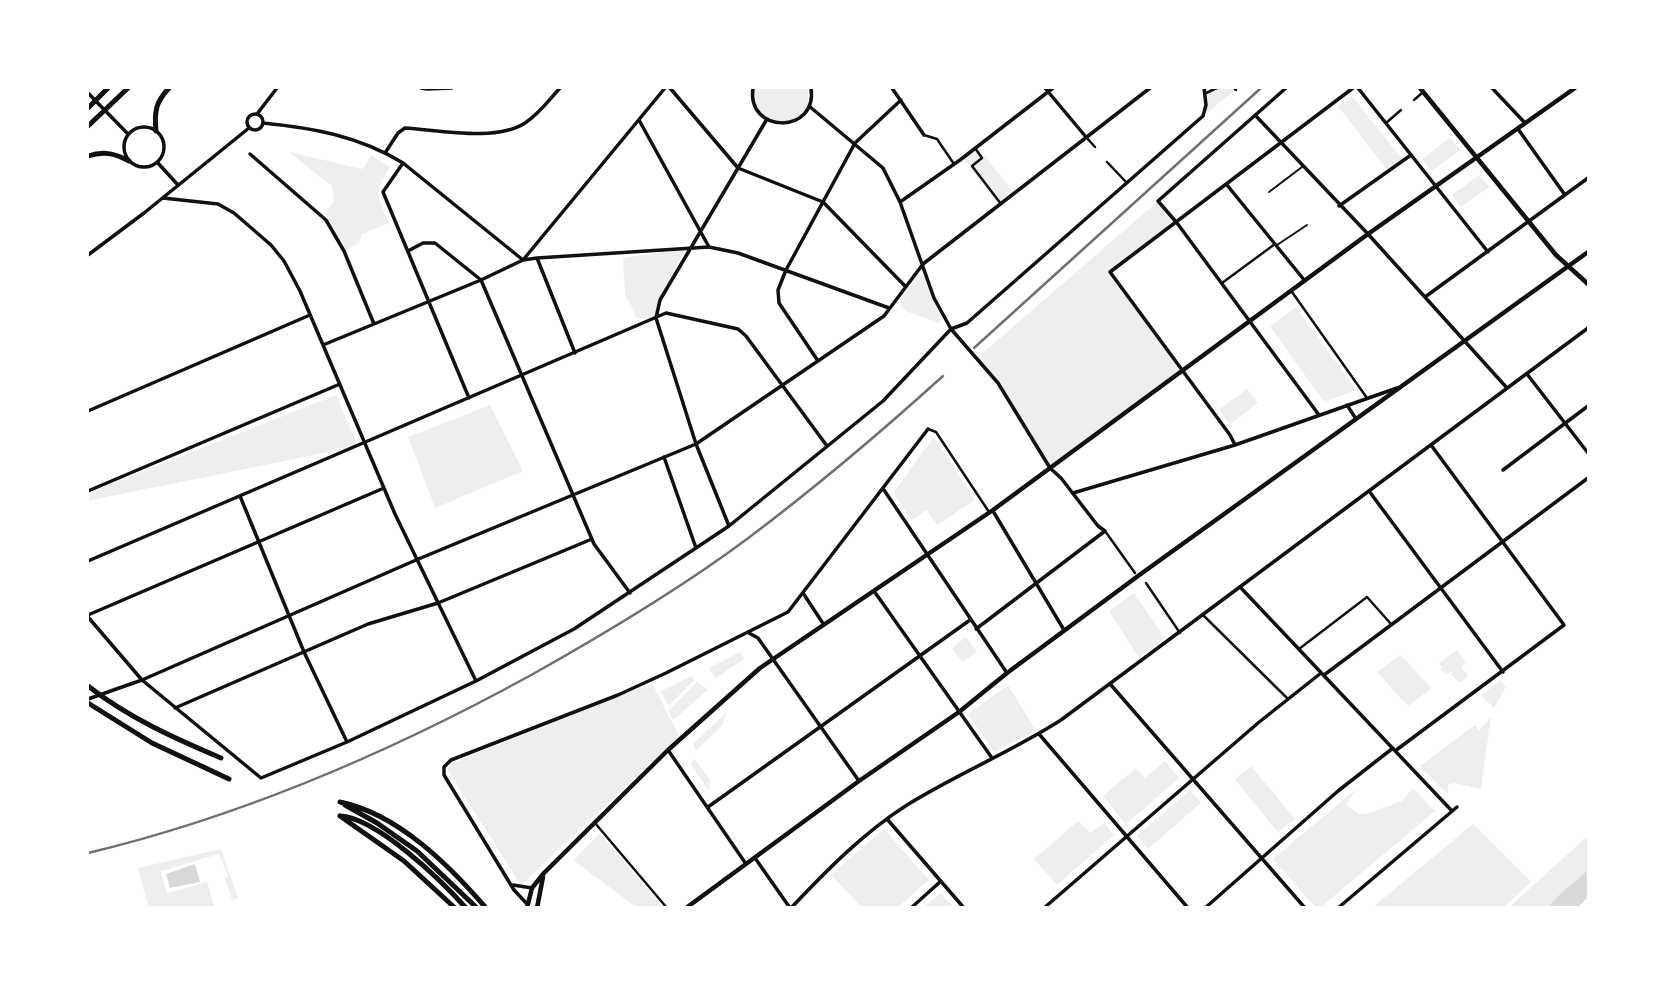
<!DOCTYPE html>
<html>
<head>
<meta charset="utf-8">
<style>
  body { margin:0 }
  #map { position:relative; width:1676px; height:995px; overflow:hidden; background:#fff; font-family:"Fira Sans Condensed",sans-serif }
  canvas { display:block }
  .frame { position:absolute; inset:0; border:89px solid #fff; pointer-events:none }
</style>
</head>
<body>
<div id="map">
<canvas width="1676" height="995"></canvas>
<div class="frame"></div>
</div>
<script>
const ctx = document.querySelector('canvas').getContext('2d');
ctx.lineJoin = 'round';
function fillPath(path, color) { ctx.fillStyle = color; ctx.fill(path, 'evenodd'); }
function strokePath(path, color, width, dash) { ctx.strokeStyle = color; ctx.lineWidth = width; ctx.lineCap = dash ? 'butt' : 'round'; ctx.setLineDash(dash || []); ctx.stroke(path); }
fillPath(new Path2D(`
  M753,88h55v17l-13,16c-24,8 -48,-6 -42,-33z
  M1204,88h34l-35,28 3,-11z
  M1352,96l50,63 -15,11 -49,-64z
  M1450,137l10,13 -28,21 -10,-11z
  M978,146l36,48 -14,11 -37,-47z
  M289,152l74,17 8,-14 19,12c-17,27 -13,28 -1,56l-27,11 -3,9 -13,7 -21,-37 9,-11 -2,-16z
  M1479,175l10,12 -28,20 -9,-12z
  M1158,201l19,22 -67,49 73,98 -133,98 -52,-85 -21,-25z
  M685,249l-25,49 -4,20h-19l-12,-24 -2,-36z
  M918,275l8,2 16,41 -4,5 -32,-12 -6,-6v-6z
  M1296,307l60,83 -32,12 -54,-76z
  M1247,389l11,14 -28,21 -11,-14z
  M336,395l22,51 -270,55v-8z
  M490,405l33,66 -88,37 -27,-71z
  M934,437l41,63 -38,25 -10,-15 -15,10 -19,-27z
  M1134,593l31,45 -26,20 -30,-47z
  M966,637l11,15 -15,10 -10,-14z
  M1457,650l9,13 -5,4 7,9 -8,7 -9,-9 2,-4 -5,4 -8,-4 3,-2 -4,-5z
  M740,652l4,7 -28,19 -7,-10z
  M1400,655l32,33 -24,18 -31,-34z
  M692,676l2,4 -26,26 -7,-15z
  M1501,680l5,7 -12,21 -13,-13z
  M697,682l11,8 -35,30 -5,-9z
  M652,683l27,53 -158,149 -74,-116 6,-6z
  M1008,685l28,46 -42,21 -26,-38z
  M727,712l-5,14 -26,24 -3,-6z
  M1491,716l-10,73 -28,-6 -5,2v9l-28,-28 55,-41 4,6z
  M695,759l15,21 -1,11 -19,-28z
  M1165,761l14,17 -53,46 -23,-28 33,-28 9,10z
  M1251,766l44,53 -17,13 -43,-52z
  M1413,788l22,23 -114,96h-6l-42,-48 83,-70 -10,16 13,9h8l35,-13z
  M1190,790l11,13 -53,46 -11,-13z
  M1078,821l12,12 14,-10 10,12 -57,50 -23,-26z
  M1473,824l58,58 -27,25h-131z
  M884,829l45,51 -31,27h-37l-30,-32z
  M600,834l57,66 5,7h-26l-63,-47z
  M1588,836v34l-28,24 -12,13 -40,1z
  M221,849l17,49 -6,2 -7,-22 3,-2 -9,-22 -58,17 6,22 40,-11 7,24 -74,1 8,-2 -10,-37z
  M941,893l12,14h-29z`), '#eee');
fillPath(new Path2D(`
  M195,864l5,18 -30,6 -4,-14z
  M1588,870v27l-10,10h-30l12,-13z`), '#d9d9d9');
strokePath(new Path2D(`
  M1269,192l33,-25
  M1277,245l30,-20`), '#111', 2);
strokePath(new Path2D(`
  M1234,88l2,2
  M1206,93l11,-5
  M1414,100l8,-7
  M1386,123l15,-13
  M924,135l13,4 17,25
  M1086,137l9,10
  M975,148l7,10 -10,8 29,38
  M1107,162l20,21
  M1222,283l53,-39
  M1292,292l75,106
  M928,429l8,3 53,80
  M1105,531l30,42
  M1146,583l34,50
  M1204,616l84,83
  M1299,649l68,-52 24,27
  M595,823l72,85`), '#111', 2.5);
strokePath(new Path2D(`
  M421,88l6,1 25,-1
  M670,88l68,80 85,34 82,84
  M753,88c-7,46 65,47 58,0
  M892,88l32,47
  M1045,88l41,49
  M1286,88l-128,113 19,22 142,192
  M1358,88l130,164
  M1492,88l33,35
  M88,93l40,41
  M809,106l74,62 17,34 34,96 17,31 47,54 52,85 11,10 37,48 7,5 -129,98
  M247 122a8 8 0 1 1 16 0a8 8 0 1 1-16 0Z
  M257,114l20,-26
  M1255,115l113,119 139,154
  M639,120l70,127
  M263,123c50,5 96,13 140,40l120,97
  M124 147a20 20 0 1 1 40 0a20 20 0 1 1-40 0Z
  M1518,129l47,66
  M385,153l13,-20 7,-5c34,2 91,14 120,-5 14,-9 24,-23 35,-35
  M250,154l76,66 18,31 30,73
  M157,162l21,23
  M403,163l-20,29 86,206
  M1227,185l78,96
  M163,198l55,6 16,9 37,32 13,16 16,30 95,223 81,167
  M900,202l60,-42 93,-72
  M1339,206l72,-51
  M408,251l15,-8h12l46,37 113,264 36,49
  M88,255l56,-42 105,-85
  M537,258l38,95
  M523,260l142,-172
  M1425,297l163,-119
  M656,318l4,-18 107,-181
  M656,318l40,126 33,82
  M323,345l158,-65 42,-20 14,-2 172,-11 29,6 151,55
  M818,361l-39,-58 -1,-13 8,-20 69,-127 46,-43
  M1527,374l61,79
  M1347,405l9,14
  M88,411l222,-96
  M1235,445l-5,-10 -120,-163 243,-184
  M664,457l32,91
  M1503,470l85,-64
  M884,490l123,183
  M88,491l252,-107
  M1369,491l134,181
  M1073,493l162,-48 162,-57
  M240,496l64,156 43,90
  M993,511l71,119
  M88,561l578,-248 72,16 8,7 81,110
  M1241,588l211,223
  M874,591l118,167
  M803,593l21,32
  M88,615l296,-127
  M88,617l54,63 119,98 86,-36 129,-61 98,-52 155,-103 154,-125 68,-72 16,-6 236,-207 3,-11 -2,-17
  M749,633l9,5 101,143
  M1324,675l264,-197
  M1111,685l194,223
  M88,699l54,-19 274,-120 280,-116 188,-128 39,-52 227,-176
  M175,708l193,-84 70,-21 154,-64
  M1039,734l149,174
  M668,750l78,114
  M1395,751l169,-126 -133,-180
  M708,807l262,-187
  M887,819l77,89
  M755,858l35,50
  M513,885l19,3
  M528,905l-14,-15 -70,-115v-8l7,-7 167,-65 48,-22 122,-61 140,-183
  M791,908c35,-37 72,-75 116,-103 50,-31 104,-53 154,-85l527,-392
  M911,908l30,-27
  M1044,908l214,-185 63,-50
  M1205,908l133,-117 55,-43
  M1338,908l119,-101`), '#111', 3.5);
strokePath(new Path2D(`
  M1420,88l136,167 32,29
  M527,908l5,-20 12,-15 124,-123 92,-82 233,-158 375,-276 207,-146
  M537,908l6,-31
  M686,908l173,-127 100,-69 48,-39 131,-97 450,-324`), '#111', 4.5);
strokePath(new Path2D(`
  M88,108l20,-20
  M88,126l40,-38
  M156,131c-2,-20 0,-29 13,-43
  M88,156c15,-5 26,-3 41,5
  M88,686c41,32 86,52 133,72
  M88,703l64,40 77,36
  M340,802c58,12 109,63 146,106
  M345,805l32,18 40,28 60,57
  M340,816c37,2 101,64 126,92
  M340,816l64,45 51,47`), '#111', 5);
strokePath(new Path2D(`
  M974,348l287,-260
  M88,853c155,-37 305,-102 445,-179 73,-41 147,-85 214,-135 68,-51 133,-106 196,-163`), '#707070', 2.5);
</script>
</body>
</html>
